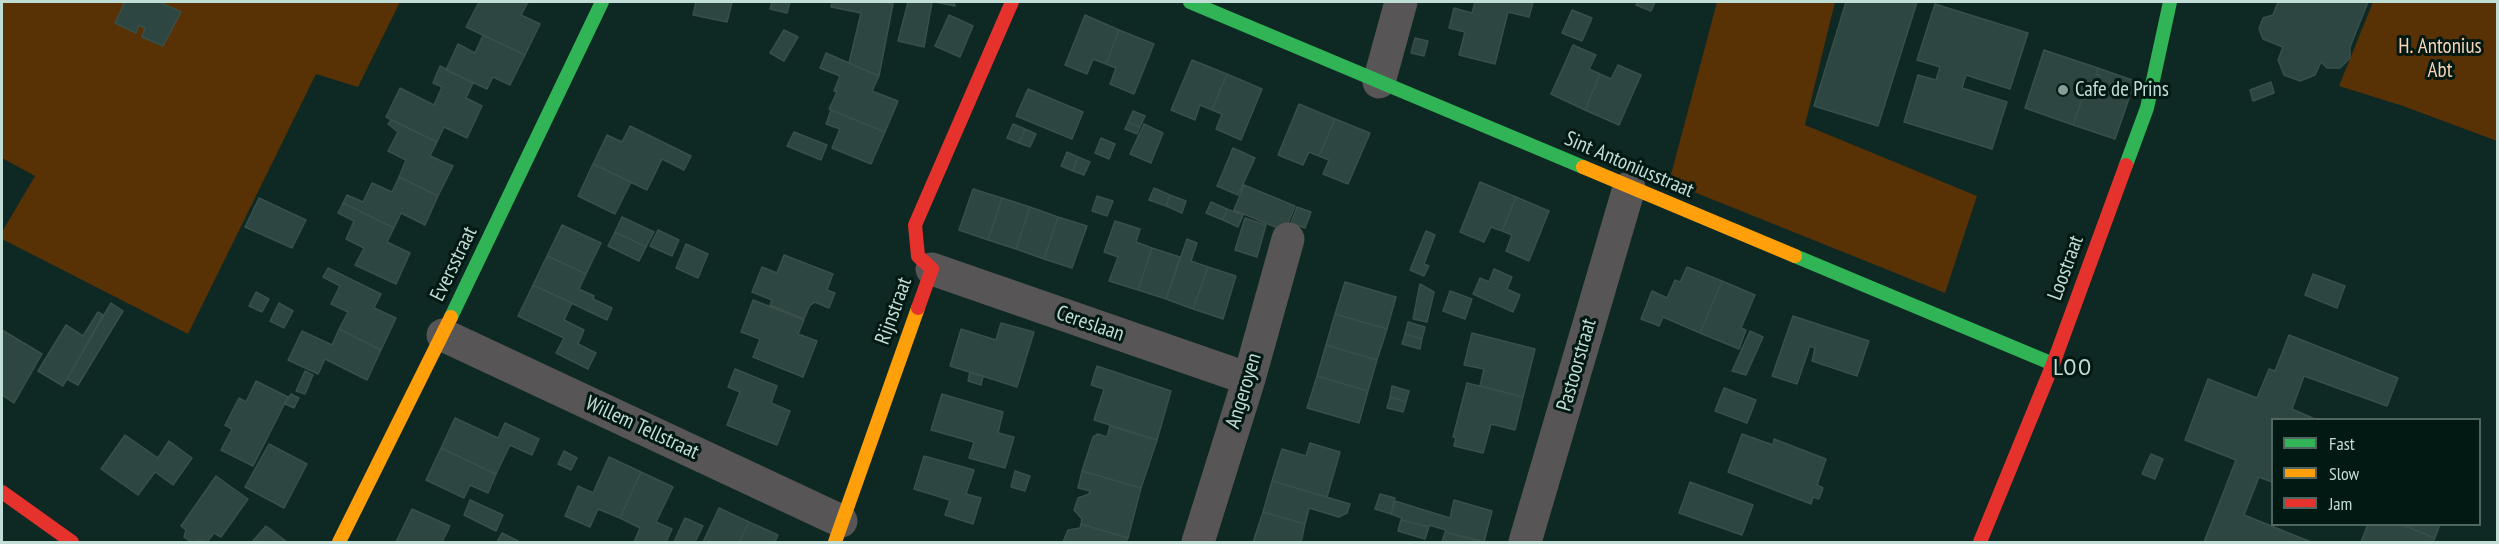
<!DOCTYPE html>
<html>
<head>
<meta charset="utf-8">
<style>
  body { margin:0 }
  #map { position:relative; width:2499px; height:544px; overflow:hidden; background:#0e2823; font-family:"PT Sans Narrow",sans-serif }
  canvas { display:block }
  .frame { position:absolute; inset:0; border:3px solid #c1ded6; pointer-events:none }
  .legend { position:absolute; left:2271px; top:418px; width:210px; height:108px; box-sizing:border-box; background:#021813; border:2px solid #4e6761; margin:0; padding:8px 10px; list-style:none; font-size:18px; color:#c1ded6 }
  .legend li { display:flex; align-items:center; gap:12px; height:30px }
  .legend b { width:30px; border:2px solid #4e6761 }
</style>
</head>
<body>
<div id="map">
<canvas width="2499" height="544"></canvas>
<div class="frame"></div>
<ul class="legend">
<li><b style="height:8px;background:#30b455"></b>Fast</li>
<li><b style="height:8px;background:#ff9f0a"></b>Slow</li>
<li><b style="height:8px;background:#e5322d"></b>Jam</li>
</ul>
</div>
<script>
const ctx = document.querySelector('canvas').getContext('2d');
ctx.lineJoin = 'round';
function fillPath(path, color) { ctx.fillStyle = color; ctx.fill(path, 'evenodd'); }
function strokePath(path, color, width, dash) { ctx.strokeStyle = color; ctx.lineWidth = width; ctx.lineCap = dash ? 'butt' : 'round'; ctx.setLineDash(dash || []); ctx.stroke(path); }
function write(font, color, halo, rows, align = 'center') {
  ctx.font = font + ' "PT Sans Narrow",sans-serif'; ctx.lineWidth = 6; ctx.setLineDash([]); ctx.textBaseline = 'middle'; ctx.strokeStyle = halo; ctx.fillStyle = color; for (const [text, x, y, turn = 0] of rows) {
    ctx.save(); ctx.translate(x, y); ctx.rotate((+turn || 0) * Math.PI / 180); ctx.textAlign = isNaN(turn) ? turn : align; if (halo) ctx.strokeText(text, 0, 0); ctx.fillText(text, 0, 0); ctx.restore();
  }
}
fillPath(new Path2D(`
  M2,2h398l-42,85 -42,-13 -128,260 -186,-95v-7l33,-56 -33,-18z
  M1717,2h118l-30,123 172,71 -32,97 -276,-111z
  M2373,2h124v139l-94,-35 -64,-20z`), '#583105');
const building = new Path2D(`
  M125,2h34l22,10 -18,34 -21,-9 3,-9 -6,-3 -3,8 -21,-10z
  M479,2h49l-7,13 19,9 -15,31 -59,-28z
  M696,2h36l-5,20 -34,-7z
  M772,2h18l-3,11 -17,-4z
  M832,2h50l11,2 -14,72 -30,-13 12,-50 -30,-6z
  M908,2h24l-8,45 -26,-6z
  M935,2h19l1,4z
  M1475,2h58l-4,15 -21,-5 -13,52 -36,-9 6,-23 -16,-4 5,-20 18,5z
  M1638,2h17l-4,9 -15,-6z
  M1846,2h71l-39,124 -64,-20z
  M2278,2h90l-18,45v11l-10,10h-13l-6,-6 -6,13 -15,6 -16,-6 -6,-15 5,-13 -20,-8 -4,-10 4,-11 10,-3z
  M1935,4l93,29 -18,56 -44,-14 -4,13 45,14 -15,47 -88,-27 14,-47 18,5 4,-13 -23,-7z
  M1572,10l20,8 -10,23 -20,-8z
  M949,15l24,11 -13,31 -25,-11z
  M1085,15l34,15 -13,34 -13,-5 -6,15 -22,-9z
  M784,30l14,7 -14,24 -14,-8z
  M1119,30l35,14 -20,50 -24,-10 6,-16 -10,-4z
  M483,35l42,20 -15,30 -17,-8 -6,12 -41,-19 12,-26 17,9z
  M1415,38l13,3 -4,15 -13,-3z
  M1573,45l23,10 -7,14 11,5 -15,36 -34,-16z
  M2044,50l54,18 -2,6 4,2 -8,21 -8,-3 -11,31 -48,-17z
  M826,53l53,23 -7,15 26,10 -13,31 -56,-23 8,-17 -3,-1 6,-15 -20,-8z
  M1192,60l35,14 -15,36 -12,-5 -5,15 -24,-10z
  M1618,65l23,10 -22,50 -34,-15 15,-36 11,5z
  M440,66l33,17 -7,15 16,8 -15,32 -23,-11 -7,15 -51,-25 14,-29 34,17 8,-18 -9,-4z
  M2098,68l37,13 -20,58 -42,-14 11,-31 8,3 8,-21 -4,-2z
  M1227,74l35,15 -21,51 -25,-11 6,-15 -10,-4z
  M2271,82l3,11 -21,8 -3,-11z
  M1028,89l55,23 -11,27 -56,-23z
  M1299,104l36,15 -16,37 -10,-4 -6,13 -25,-10z
  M831,110l54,22 -14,32 -39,-16 8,-19 -14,-5z
  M1133,111l12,5 -5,11 -12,-5z
  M1335,119l35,14 -22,51 -25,-10 6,-14 -10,-4z
  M391,120l46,22 -7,14 23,10 -15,30 -39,-19 7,-17 -18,-9 10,-19 -10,-8z
  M1128,122l12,5 -3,7 -12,-5z
  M1013,124l12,5 -6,14 -12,-5z
  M1144,124l19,9 -12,30 -21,-9z
  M630,126l61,30 -7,14 -22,-11 -15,31 -54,-26 14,-29 15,7z
  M1025,129l11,5 -6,13 -11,-4z
  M794,132l33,13 -6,15 -34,-14z
  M1101,138l14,6 -6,15 -14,-6z
  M1233,148l22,10 -17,37 -21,-9z
  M1067,152l11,5 -5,14 -12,-5z
  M1078,157l12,5 -6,13 -11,-4z
  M593,164l38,18 -16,32 -37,-18z
  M399,177l39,19 -13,29 -24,-12 -7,15 -51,-25 4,-8 16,7 9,-19 20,9z
  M1480,182l36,15 -14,34 -11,-4 -7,15 -24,-10z
  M1244,185l51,21 -10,25 -51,-21z
  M1154,188l16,7 -4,11 -17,-6z
  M973,189l29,9 -14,42 -29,-10z
  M1170,195l16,6 -4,12 -16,-7z
  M1097,196l16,5 -6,15 -15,-5z
  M1516,197l33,14 -20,50 -23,-10 6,-16 -10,-4z
  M259,198l47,22 -14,28 -47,-21z
  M1002,198l28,9 -14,42 -28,-9z
  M1211,202l16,7 -4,11 -17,-7z
  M343,203l51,25 -7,14 23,11 -14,31 -41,-19 9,-17 -18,-9 8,-18 -16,-8z
  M1030,207l28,10 -14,42 -28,-10z
  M1297,207l14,5 -6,16 -14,-5z
  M1227,209l16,6 -5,12 -15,-7z
  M622,217l32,15 -8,15 -31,-15z
  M1058,217l29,9 -15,42 -28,-9z
  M1245,218l21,7 -9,32 -22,-7z
  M1115,221l25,8 -4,13 16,6 -14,42 -29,-9 9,-24 -14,-5z
  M562,225l39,18 -15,31 -39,-18z
  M658,230l21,10 -7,16 -22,-10z
  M1426,231l9,4 -11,29 5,2 -5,10 -14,-6z
  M615,232l31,15 -7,14 -31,-15z
  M1187,239l10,4 -6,18 17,6 -15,42 -27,-10z
  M686,244l22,10 -10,24 -22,-10z
  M1152,248l28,9 -14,42 -28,-9z
  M784,255l49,19 -6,16 8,3 -6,15 -14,-6 -5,3 -6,14 -34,-14 2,-5 -20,-8 10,-25 15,6z
  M547,256l39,18 -7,15 15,7 -1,3 19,9 -5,12 -74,-35z
  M1208,267l28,9 -13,43 -30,-10z
  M1687,267l35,14 -22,52 -37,-16 -4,9 -18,-7 11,-28 15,7 8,-18 5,2z
  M328,268l53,26 -7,14 22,10 -15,32 -42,-21 9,-17 -17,-8 9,-18 -17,-9z
  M1494,269l18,8 -5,12 13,6 -7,17 -40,-18 7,-16 9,4z
  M2313,274l32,12 -8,22 -32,-13z
  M1722,281l33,14 -14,33 5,2 -7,19 -39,-16z
  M1345,282l51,15 -9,32 -52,-15z
  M1420,284l14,8 -7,30 -14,-3z
  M533,285l39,18 -8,17 20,10 -6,14 18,9 -8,16 -32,-16 8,-15 -46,-22z
  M1450,291l22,8 -7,20 -22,-8z
  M256,292l13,7 -7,13 -13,-6z
  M753,300l51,20 -6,14 19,7 -14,36 -50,-20 7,-18 -19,-7z
  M111,303l12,8 -45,74 -11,-6z
  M279,303l14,8 -9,17 -14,-7z
  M98,312l5,3 -40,71 -25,-15 28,-46 17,11z
  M1335,314l52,15 -10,31 -51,-15z
  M1793,316l76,25 -12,35 -45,-15 3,-13 -5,-2 -13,38 -25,-8z
  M1408,322l17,5 -3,12 -17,-5z
  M1001,323l33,9 -17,55 -67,-21 11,-37 35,11z
  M339,329l42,21 -14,30 -42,-21 -7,15 -30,-14 14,-29 30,14z
  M2,330l40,24 -28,49 -12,-8z
  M1750,331l13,6 -17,38 -14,-4z
  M1472,333l63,16 -12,48 -43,-11 4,-17 -20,-4z
  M1405,334l17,5 -2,10 -18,-5z
  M2289,335l109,43 -11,28 -83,-30 -12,33 25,11h-45v62l-13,-5 -15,38 67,27h-107l32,-82 -51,-20 23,-61 49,19 12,-29 6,2z
  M1326,345l51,15 -9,31 -51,-15z
  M1097,366l74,25 -14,49 -63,-20 10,-31 -13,-4z
  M735,369l42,17 -6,17 19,8 -13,34 -50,-20 13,-33 -12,-5z
  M305,371l8,4 -8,19 -9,-3z
  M970,372l13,4 -2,9 -13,-4z
  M1317,376l51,15 -9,32 -52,-15z
  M256,381l32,16 -35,69 -32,-16 11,-21 -7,-4 14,-27 7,4z
  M1467,383l56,14 -8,33 -24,-6 -8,29 -29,-7 2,-8 -3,-1z
  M1392,386l17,5 -3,11 -16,-5z
  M1724,388l32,12 -9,23 -32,-12z
  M291,394l8,4 -5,10 -9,-4z
  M942,394l61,18 -5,21 16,4 -9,31 -36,-10 5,-16 -43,-12z
  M1390,397l16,5 -3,10 -16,-4z
  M455,418l43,20 7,-15 34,16 -7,16 -22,-10 -14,29 -55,-26z
  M1110,426l47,14 -16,48 -59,-17 11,-34 5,-3 9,3z
  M1742,434l31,11 1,-6 52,20 -9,26 6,3 -4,11 -6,-2 -2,7 -83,-32z
  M125,435l33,23 11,-17 23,17 -19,27 -18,-13 -17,23 -37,-26z
  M1310,443l30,9 -13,45 -55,-16 10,-32 24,7z
  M269,444l38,20 -23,44 -39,-21z
  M441,448l55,26 -8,19 -18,-8 -6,13 -38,-18z
  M564,451l13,7 -6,12 -13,-6z
  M2151,454l12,5 -8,20 -13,-5z
  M924,456l50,14 -8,24 15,4 -8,26 -28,-9 5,-15 -36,-11z
  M609,457l32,15 -21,46 -22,-9 -8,18 -25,-11 13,-30 15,7z
  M1015,471l15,5 -5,15 -14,-4z
  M1082,471l59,17 -13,50 -47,-14 1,-5 -8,-9 4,-12 11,-4 1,-3 -12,-3z
  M641,472l32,15 -17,35 16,7 -6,13h-32l6,-14 -20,-10z
  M216,476l32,23 -27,38 -7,-4 -7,9 -7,-2 -8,2 -8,-5 2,-7 -5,-4z
  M1272,481l78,23 -3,9 -8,4 -30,-9 -4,16 -42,-12z
  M1690,482l63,23 -11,30 -63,-22z
  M1380,494l15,4 -4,16 -16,-5z
  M470,500l33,15 -7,16 -32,-16z
  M1454,500l38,11 -8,31 -39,-10 1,-2 -17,-5v2l-28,-7 1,-2 -11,-4 4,-13 55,17z
  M719,508l30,14 -10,20h-36z
  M412,509l38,17 -8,16h-46z
  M1263,512l42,12 -4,18h-48z
  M685,518l18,8 -8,16h-21z
  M1401,520l28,7 -4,12 -27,-8z
  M749,522l29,13 -3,7h-36z
  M1081,524l47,14 -2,4h-63l5,-12 12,-2z
  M2368,524h32l35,14 -2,4h-72z
  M2400,524h40l-5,14z
  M266,526l21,16h-35z
  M1445,532l37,10h-40z
  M502,533l16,8 -1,1h-20z`);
fillPath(building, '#2d4641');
strokePath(building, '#384f4a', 1.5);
strokePath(new Path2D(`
  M1379,82l22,-80
  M932,269l317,110
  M443,335l398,186
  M1198,542l51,-163 39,-140
  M1525,542l104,-354`), '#575556', 33);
strokePath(new Path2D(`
  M1190,2l393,165
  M2126,165l21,-57 23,-106
  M1795,256l258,108
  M451,317l151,-315`), '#30b455', 14);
strokePath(new Path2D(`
  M1583,167l212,89
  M339,542l112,-225
  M835,542l83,-234`), '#ff9f0a', 14);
strokePath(new Path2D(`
  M918,308l14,-39 -14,-13 -3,-31 97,-223
  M2,492l70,50
  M1980,542l73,-178 73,-199`), '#e5322d', 14);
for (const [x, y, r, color] of [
  [2063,90,6,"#829e97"]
]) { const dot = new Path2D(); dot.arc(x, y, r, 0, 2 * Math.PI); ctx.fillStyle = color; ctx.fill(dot); strokePath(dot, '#021813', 2); }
write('21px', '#fbd3b6', '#021813', [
  ["H. Antonius",2440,47],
  ["Abt",2440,71]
]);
write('21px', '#c1ded6', '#021813', [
  ["Cafe de Prins",2075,90]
], 'left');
write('21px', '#c1ded6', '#021813', [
  ["Sint Antoniusstraat",1629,165,23],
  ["Eversstraat",454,264,-64],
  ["Loostraat",2066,268,-70],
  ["Rijnstraat",894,311,-70],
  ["Cereslaan",1090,324,19],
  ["Pastoorstraat",1577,365,-74],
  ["Angeroyen",1244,391,-73],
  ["Willem Tellstraat",642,428,25]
]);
ctx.letterSpacing = '1.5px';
write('24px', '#c1ded6', '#021813', [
  ["LOO",2073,368]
]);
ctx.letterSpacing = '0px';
</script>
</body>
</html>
